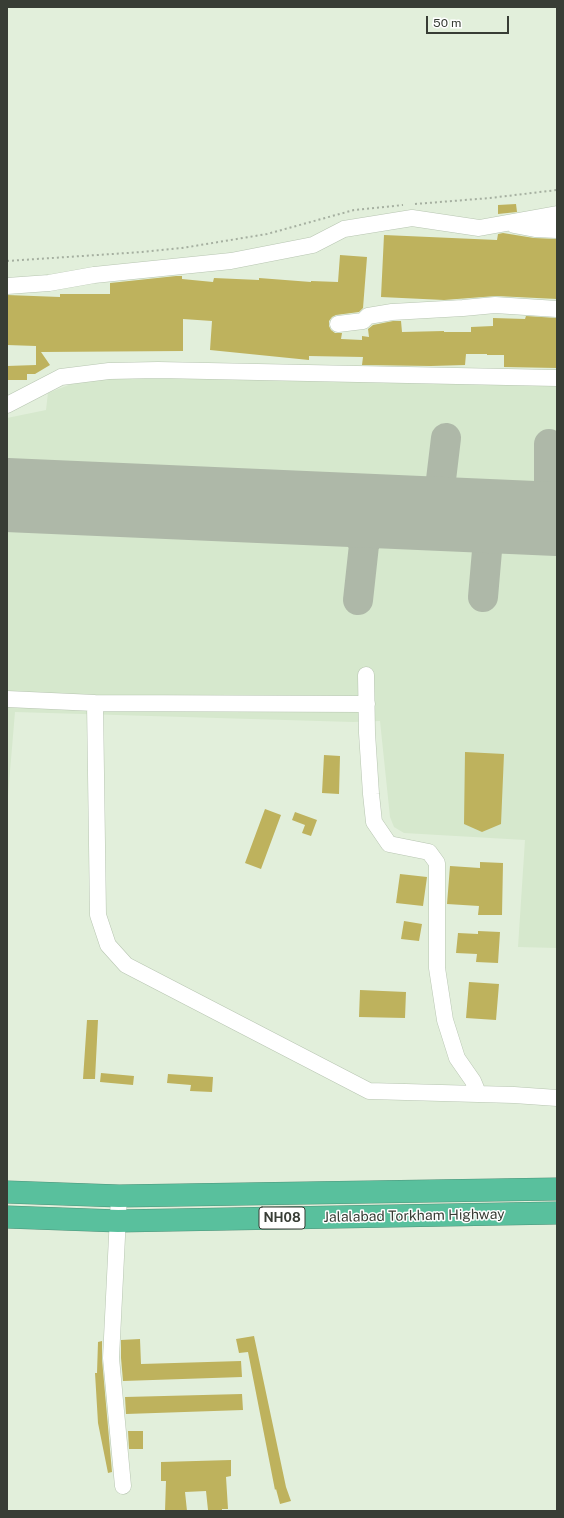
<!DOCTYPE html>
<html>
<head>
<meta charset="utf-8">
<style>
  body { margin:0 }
  #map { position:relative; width:564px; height:1518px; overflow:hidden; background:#e2efdb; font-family:"Public Sans",sans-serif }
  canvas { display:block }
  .frame { position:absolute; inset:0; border:8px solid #383d35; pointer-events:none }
  .scale { position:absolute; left:426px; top:16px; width:83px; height:18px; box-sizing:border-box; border:2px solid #383d35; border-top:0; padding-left:5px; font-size:12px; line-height:14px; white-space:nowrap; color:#383d35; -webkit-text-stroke:3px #fff; paint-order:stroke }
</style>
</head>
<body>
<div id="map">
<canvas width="564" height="1518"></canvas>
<div class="frame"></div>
<div class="scale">50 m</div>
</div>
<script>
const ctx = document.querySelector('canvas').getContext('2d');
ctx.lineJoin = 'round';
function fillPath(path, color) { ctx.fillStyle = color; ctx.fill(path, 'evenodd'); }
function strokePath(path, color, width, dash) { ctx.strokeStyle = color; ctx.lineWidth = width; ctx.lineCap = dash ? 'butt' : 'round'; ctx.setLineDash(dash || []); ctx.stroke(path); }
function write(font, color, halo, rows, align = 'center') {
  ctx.font = font + ' "Public Sans",sans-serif'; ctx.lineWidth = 3; ctx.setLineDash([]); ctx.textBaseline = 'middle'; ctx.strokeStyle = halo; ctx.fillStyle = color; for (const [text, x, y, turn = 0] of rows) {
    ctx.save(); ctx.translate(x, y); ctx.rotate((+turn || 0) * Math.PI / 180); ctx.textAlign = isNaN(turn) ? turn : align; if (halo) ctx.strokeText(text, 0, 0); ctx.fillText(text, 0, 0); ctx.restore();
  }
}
fillPath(new Path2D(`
  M117,378h308l132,4v566l-39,-1 7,-107 -121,-7 -10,-6 -4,-10 -10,-96 -27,1 -338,-10 -8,95v-389l39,-8 2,-17 36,-14z`), '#d6e8cd');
strokePath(new Path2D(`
  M305,508c33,6 43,5 59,37
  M437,513l9,-75
  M549,518v-74
  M483,597l7,-81
  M358,600l6,-55 7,-13 23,-14 27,-5`), '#aeb8a8', 30);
strokePath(new Path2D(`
  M7,495l550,24`), '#aeb8a8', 74);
fillPath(new Path2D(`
  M516,204l1,8 -19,2v-9z
  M503,233l31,5 23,1v60l-61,-3 -52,4 -63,-3 3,-62 113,5 1,-6z
  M340,255l27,2 -4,51 -4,4 -23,3 -4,2 -3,4v5l2,4 4,3h7l-1,6 21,1v-4l7,1 -1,-8 5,-4 20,-4h8l1,11 42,-1v1h27v-5l22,-1v-8l32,1 1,-3 31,2v50l-53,-1v-12h-17v-1h-21l-1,11 -34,1 -69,-1 1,-8 -54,-1v4l-99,-10 2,-29 -29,-2v32l-142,1 9,13 -15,9h-8v6h-20v-14l29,-1v-19l-29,-1v-50l53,2v-3h50v-11l66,-7h6v3l31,3 1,-4 45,2v-2l52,4v-1l27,1z
  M465,752l39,2 -3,70 -19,8 -18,-8z
  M324,755l16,1 -1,38 -17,-1z
  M265,809l16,6 -20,54 -16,-6z
  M295,812l22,8 -6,16 -9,-3 3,-8 -13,-5z
  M480,862l23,1 -1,52h-24l1,-9 -32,-2 3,-38 30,2z
  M400,874l27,3 -4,29 -27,-3z
  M404,921l18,3 -3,17 -18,-2z
  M478,931l22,1 -2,31 -22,-1 1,-8 -21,-1 2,-20 20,1z
  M469,982l30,2 -3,36 -30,-2z
  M360,990l46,2 -1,26 -46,-1z
  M87,1020h11l-3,59h-12z
  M101,1073l33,3 -1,9 -33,-3z
  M168,1074l45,3 -1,15 -22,-1 1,-6 -24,-2z
  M254,1336l32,151 5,14 -11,3 -4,-15 -1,1 -27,-138 -9,1 -3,-14z
  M140,1339l1,25 100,-3 1,16 -119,4 -2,-23v-18z
  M102,1341v18l10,113 -4,1 -10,-50 -3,-50h2l1,-31z
  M242,1394l1,16 -117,4 -1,-17z
  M128,1431h15v18h-14z
  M231,1460v16l-5,1 2,32h-6v2l-14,-1 -2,-19 -21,1 2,19h-22l1,-30h-5v-19z`), '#beb25d');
const minor = new Path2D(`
  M514,225l21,4 22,1
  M7,286l42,-3 45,-8 137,-14 82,-16 31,-16 68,-11 67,10 78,-14
  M338,324l25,-3 5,-5 24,-4 71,-4 32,-3 62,4
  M7,405l54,-28 48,-6 49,-1 399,8
  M366,675l1,58 4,61 3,28 15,22 40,8 8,11v105l8,52 12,38 16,23 5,12
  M7,699l88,4 272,1
  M95,703l3,212 10,30 18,20 243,126 145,4 43,3
  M119,1196l-8,162 12,128`);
const highway = new Path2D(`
  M7,1192l112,4 438,-7
  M7,1217l111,4 439,-8`);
strokePath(minor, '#b7c5b1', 17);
strokePath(highway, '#4d9279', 23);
strokePath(new Path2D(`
  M415,204l75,-6 67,-8
  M7,261l135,-9 40,-4 85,-14 87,-24 49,-5`), '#a5afa0', 2, [2, 3]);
strokePath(minor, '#fff', 16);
strokePath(highway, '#59c09d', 22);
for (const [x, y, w] of [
  [282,1218,46]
]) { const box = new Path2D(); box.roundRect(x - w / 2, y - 11, w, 22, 3); ctx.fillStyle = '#fff'; ctx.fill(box); strokePath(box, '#383d35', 1); }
write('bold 13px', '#383d35', null, [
  ["NH08",282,1218]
]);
write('14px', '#383d35', '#fff', [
  ["Jalalabad Torkham Highway",414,1216,-1]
]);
</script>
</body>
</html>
